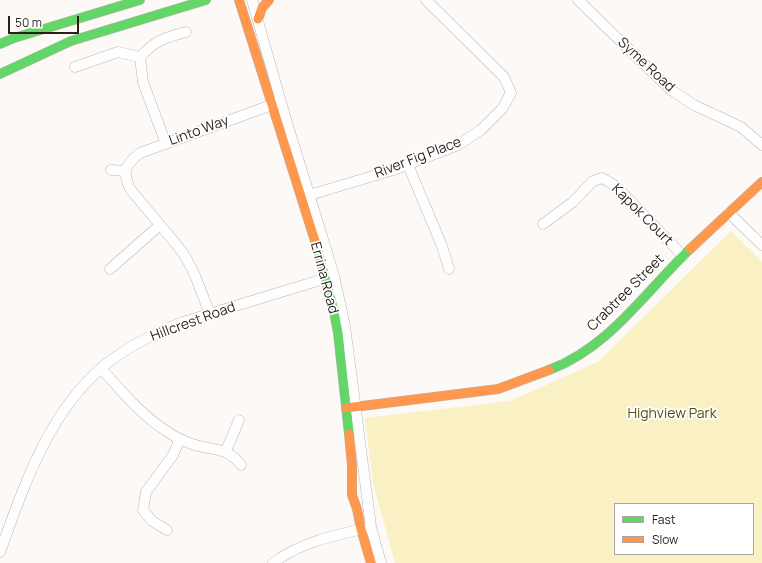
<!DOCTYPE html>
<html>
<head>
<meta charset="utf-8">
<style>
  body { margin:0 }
  #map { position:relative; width:762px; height:563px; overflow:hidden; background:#fcf9f7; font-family:Manrope,sans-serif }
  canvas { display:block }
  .legend { position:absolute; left:614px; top:503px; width:140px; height:52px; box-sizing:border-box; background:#fff; border:1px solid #a9a5a3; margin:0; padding:5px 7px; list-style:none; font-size:12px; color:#281f19 }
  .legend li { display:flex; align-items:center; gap:8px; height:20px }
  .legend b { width:20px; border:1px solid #a9a5a3 }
  .scale { position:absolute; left:8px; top:16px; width:71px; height:18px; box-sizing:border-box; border:2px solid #281f19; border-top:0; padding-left:5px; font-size:12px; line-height:14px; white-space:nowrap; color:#281f19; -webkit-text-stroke:3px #fff; paint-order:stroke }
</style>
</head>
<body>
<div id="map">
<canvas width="762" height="563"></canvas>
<ul class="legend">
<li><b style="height:5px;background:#63d668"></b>Fast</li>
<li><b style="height:5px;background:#ff974d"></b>Slow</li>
</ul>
<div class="scale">50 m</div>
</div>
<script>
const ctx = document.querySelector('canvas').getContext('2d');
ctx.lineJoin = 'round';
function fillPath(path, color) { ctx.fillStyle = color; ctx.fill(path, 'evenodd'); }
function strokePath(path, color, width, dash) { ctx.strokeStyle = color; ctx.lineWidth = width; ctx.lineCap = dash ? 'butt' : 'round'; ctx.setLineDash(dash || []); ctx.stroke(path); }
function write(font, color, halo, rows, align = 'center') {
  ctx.font = font + ' Manrope,sans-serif'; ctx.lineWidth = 3.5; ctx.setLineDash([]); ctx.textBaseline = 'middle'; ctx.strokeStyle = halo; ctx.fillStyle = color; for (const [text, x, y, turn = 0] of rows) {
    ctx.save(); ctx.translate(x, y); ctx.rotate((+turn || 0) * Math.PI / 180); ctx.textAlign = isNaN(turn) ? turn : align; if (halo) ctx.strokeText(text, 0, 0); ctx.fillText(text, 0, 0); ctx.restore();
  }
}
fillPath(new Path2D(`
  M731,231l31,31v301h-367l-22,-80 -8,-65 145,-17 88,-39zM615,504h138v50h-138z`), '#f9f0c4');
const street = new Path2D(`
  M252,0l35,123 35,113 12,40 11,50 26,201 10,36
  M578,0l93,90 23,15 47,22 21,18
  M140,57l3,25 23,62
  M75,67l43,-15 22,5c17,-18 24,-19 46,-25
  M408,165l34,81 7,23
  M111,170l14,1
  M303,197l90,-27 65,-25 23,-15 21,-21 9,-16 -7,-16 -78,-77
  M729,213l33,32
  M543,224l30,-22 20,-21 9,-3 14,8 67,70
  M110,269l50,-44
  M210,314l-16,-41 -9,-17 -9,-12 -46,-55c-8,-18 -5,-24 10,-36l137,-50
  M101,368c20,23 41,48 67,64 7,5 16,9 24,12 20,7 35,2 49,21
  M226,451l13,-31
  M167,530l-15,-9 -9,-11 3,-18 27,-37 7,-16
  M0,552c24,-66 49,-142 106,-188 23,-18 49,-31 77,-42l147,-45
  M273,563c26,-20 62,-28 94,-35`);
const fast = new Path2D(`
  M0,44l14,-6 126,-38
  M0,74l71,-33 135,-41
  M315,241l18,66 5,26 11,101
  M549,370c60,-22 96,-78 141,-121`);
const slow = new Path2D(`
  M239,0l76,241
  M258,19l4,-11 7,-8
  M690,249l72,-67
  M346,408l152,-19 51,-19
  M349,434l3,32v29l5,14 4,20 10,34`);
strokePath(street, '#bbb5b1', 11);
strokePath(fast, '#bbb5b1', 10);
strokePath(slow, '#bbb5b1', 10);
strokePath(street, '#fffefe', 10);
strokePath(fast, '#63d668', 9);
strokePath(slow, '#ff974d', 9);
write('14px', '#281f19', '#fff', [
  ["Syme Road",646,65,43],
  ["Linto Way",199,131,-20],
  ["River Fig Place",418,158,-21],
  ["Kapok Court",642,215,45],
  ["Errina Road",324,278,75],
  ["Crabtree Street",626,293,-45],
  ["Hillcrest Road",193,322,-20]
]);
write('14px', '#584e0c', '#fff', [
  ["Highview Park",672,414]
]);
</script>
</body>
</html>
